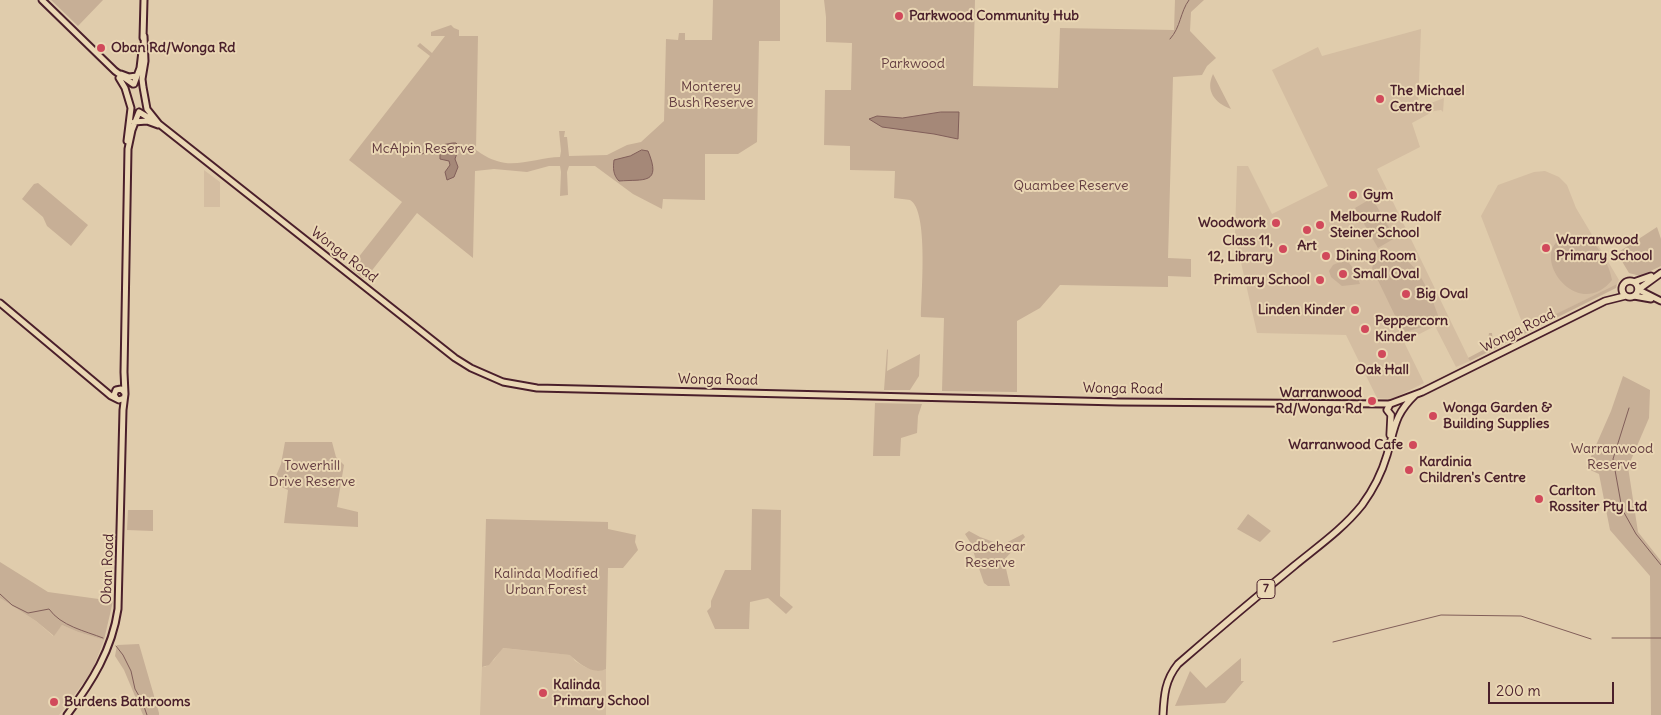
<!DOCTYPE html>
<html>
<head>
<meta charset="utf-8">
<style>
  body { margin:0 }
  #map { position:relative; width:1661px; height:715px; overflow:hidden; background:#e0ccac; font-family:Delius,sans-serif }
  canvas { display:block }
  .scale { position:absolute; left:1488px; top:682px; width:126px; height:22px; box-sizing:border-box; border:2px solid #4a1f2b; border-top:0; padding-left:6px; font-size:15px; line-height:18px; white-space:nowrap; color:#4a1f2b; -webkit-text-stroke:4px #ead7b4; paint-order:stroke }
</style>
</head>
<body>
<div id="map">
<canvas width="1661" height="715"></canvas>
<div class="scale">200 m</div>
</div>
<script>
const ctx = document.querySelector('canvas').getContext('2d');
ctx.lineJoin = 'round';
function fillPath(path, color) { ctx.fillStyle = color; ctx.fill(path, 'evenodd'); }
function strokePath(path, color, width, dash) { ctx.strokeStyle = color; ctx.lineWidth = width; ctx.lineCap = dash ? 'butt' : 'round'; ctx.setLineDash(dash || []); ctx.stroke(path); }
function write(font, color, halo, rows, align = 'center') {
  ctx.font = font + ' Delius,sans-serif'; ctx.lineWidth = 4; ctx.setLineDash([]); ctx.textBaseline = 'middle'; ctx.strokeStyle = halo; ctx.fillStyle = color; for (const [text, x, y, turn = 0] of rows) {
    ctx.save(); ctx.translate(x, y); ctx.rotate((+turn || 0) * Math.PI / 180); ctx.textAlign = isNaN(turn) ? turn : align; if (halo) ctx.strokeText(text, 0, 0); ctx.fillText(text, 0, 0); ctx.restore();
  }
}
fillPath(new Path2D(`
  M1421,29l-3,79 26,-10 -1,14 -2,-2 -7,1 -22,12 8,24 -43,22 93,192 -14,6 -21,-41 -31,16 20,41 -32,16 -15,-1 -31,-63 -89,-2 -22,-97 2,-70h11l24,48 56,-28 -56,-116 46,-23 4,9z
  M204,170l16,12v25h-16z
  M1545,171l14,6 8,8 9,23 43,72 -2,4 -92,46 -44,-114 17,-31 36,-13z
  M0,598l36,23 17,15 9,-11 16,7 26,8 -11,28 -6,10 -28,37h-59z
  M502,648l69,7 4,6 10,6 12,4 9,-2v46h-126l2,-48h3l9,-7z`), '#d4bda1');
fillPath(new Path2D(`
  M51,0h52l-25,26z
  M713,0h67v41h-21l-2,101 -19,12h-33v46l-42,-1 -1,10 -29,-15 -38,-28h-26l-2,6 1,23 -8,1 1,-24 -1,-6h-11l-22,6 -33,-3 -19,2 -2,87 -56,-45 -51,65h-3l-13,-10 52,-66 -53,-42 81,-104 -13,-10 3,-3 12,10 13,-17h-14v-4l20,-7 3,3 5,2v6h19l-2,114c6,4 13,9 21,11 19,7 43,-4 63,-4l1,-6 -2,-20h6l-1,6h3l2,19 38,-1 20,-10 14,-3 23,-21 2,-82 12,1 1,-7h6v7h27z
  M824,0h151l-2,86 85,2 2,-60 114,2 1,-30h29l-13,12 -1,19 26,27 -9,8 -5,9 -29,2 -5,181 23,1v18l-23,-1v11l-108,-2 -20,23 -23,13v71l-75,-1 2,-73 -23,-1c0,-21 8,-107 -11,-117 -4,-1 -11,-1 -16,-2l1,-27 -45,-1v-24l-26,-1 1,-55h26l1,-47 -26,-1v-25z
  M1213,74l18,35c-16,-6 -26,-18 -18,-35z
  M38,183l50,42 -17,21 -24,-20 -4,-9 -21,-18 12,-15z
  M1372,198l23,40 -17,10 -23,-40z
  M1657,227l4,12v27l-21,10 -11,-3 -12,-20z
  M1566,236c6,0 14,-1 20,1 13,7 24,30 26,43 -35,44 -87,-28 -46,-44z
  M1386,257c6,0 13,-1 19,3 15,7 29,43 34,58l-13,8 -21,6 -4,-4 -29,-60 2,-5z
  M1342,261l7,2 5,6 6,15 -18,2 -11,-9 -2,-6 4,-6z
  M1617,284l-1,4 -146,73 -2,-3 19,-10 2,-15h3l1,12z
  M888,349l-1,22 33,-17 -1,22 -9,14h-26l3,-40z
  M1623,376l27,14 -1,28 -21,49 10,65 23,29v154h-10l-1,-139 -40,-46 -11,-56 -13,-6 25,-57z
  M875,403l47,1 -4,12 -1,17 -16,5 -1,18h-27z
  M285,442h47l4,15 8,8 -7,42 21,5v15l-74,-4 4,-33 -15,-7 8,-19z
  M752,509l29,1 -1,86 13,11 -7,7 -18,-16 -18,4 -1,27h-34l-8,-18 4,-4v-6l14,-31h26z
  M128,510h25v21l-26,-1z
  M1248,514l23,17 -11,11 -23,-13z
  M486,519l122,3v7l28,6 -1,7 3,8 -15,18h-15l-2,101c-3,1 -5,2 -8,2 -9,0 -21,-9 -28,-16l-67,-7 -14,17 -7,2z
  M969,531l11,6 22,8 21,-11 2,3 -21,23 6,26h-22l-4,-3 -14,-41 -5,-8z
  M0,562l48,30 65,9 -9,39 -26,-8 -16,-7 -8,11 -18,-15 -36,-23z
  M139,644l20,69v2h-16l-19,-45 -9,-14 2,-11z
  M1241,658v23h3l-19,22 -50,3 15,-35 16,17z`), '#c7af96');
const water = new Path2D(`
  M941,112h18l-1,27 -24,-5 -52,-7 -13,-8 8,-3 25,2z
  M453,143h3l3,4 -4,12 3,8 -4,10 -7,3 -2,-8 5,-7 -1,-4 -9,-2v-11l3,-3z
  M642,150l6,1c14,34 -4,28 -29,30 -6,-6 -6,-13 -5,-21l16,-4z`);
fillPath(water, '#a58878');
strokePath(water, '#815e59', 1);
strokePath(new Path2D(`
  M1170,39c11,-12 10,-27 19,-39
  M422,154l8,-4 9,2
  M1629,408l-16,51 9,50 14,25 25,31
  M0,594l12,11 16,8 21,-4c12,17 36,22 54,29
  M1612,638h49
  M1333,642l108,-27 80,1 70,23
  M116,646l7,9 8,16 4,18 7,12 5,14`), '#815e59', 1);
const secondary = new Path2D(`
  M42,0l73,71 18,13
  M144,36l1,25 -3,18 1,8 4,22 12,15 296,234 16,10 32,14 34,6 582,14 271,2
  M143,38l1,-38
  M121,74l8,3 8,-1
  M119,78l6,10 6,20 -4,33
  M134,84l6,-16 2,-17
  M139,112l15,9
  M134,122l13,-1 11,4
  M1639,290l22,11
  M1634,296l17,3
  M0,303l111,93 8,4 5,-2
  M116,398l-2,-3 2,-5 5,-1 3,3
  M67,715c25,-33 45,-65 51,-106l5,-199 2,-16 -1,-22 4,-223 4,-19 7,-18`);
const primary = new Path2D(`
  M1622 289a8 8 0 1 1 16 0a8 8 0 1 1-16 0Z
  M1634,282l17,-6
  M1639,289l22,-16
  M1391,415l-4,-5 3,-6 32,-12 183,-91 20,-5
  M1390,435l1,-20
  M1163,715c1,-20 2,-35 15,-51 38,-33 77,-66 116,-98 23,-19 49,-37 68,-61 11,-15 20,-33 25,-50 8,-27 7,-40 28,-60`);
strokePath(secondary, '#4a1f2b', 9);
strokePath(primary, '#4a1f2b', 9);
strokePath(secondary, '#ead7b4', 5);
strokePath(primary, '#ead7b4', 5.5);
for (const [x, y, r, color] of [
  [899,16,5,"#d1495b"],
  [101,48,5,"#d1495b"],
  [1380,99,5,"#d1495b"],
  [1353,195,5,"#d1495b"],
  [1276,223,5,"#d1495b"],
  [1320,225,5,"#d1495b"],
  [1307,230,5,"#d1495b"],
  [1546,248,5,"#d1495b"],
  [1283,249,5,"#d1495b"],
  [1326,256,5,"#d1495b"],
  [1343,274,5,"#d1495b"],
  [1320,280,5,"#d1495b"],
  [1406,294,5,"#d1495b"],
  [1355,310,5,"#d1495b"],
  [1365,329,5,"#d1495b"],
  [1382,354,5,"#d1495b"],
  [1372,401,5,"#d1495b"],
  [1433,416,5,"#d1495b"],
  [1413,445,5,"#d1495b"],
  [1409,470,5,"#d1495b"],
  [1539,499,5,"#d1495b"],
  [543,693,5,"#d1495b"],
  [54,702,5,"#d1495b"]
]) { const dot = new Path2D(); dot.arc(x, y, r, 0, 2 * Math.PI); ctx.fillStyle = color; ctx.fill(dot); strokePath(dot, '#ead7b4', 2); }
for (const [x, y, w] of [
  [1266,589,18]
]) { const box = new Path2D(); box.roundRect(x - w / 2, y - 9.5, w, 19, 4); ctx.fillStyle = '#ead7b4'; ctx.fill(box); strokePath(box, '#4a1f2b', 1); }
write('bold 12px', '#4a1f2b', null, [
  ["7",1266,589]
]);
write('bold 14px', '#4a1f2b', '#ead7b4', [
  ["Parkwood Community Hub",909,16],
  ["Oban Rd/Wonga Rd",111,48],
  ["The Michael",1390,91],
  ["Centre",1390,107],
  ["Gym",1363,195],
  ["Melbourne Rudolf",1330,217],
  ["Steiner School",1330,233],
  ["Woodwork",1266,223,"right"],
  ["Warranwood",1556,240],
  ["Primary School",1556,256],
  ["Class 11,",1273,241,"right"],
  ["12, Library",1273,257,"right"],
  ["Art",1307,246,"center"],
  ["Dining Room",1336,256],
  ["Small Oval",1353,274],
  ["Primary School",1310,280,"right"],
  ["Big Oval",1416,294],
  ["Linden Kinder",1345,310,"right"],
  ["Peppercorn",1375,321],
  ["Kinder",1375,337],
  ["Oak Hall",1382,370,"center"],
  ["Warranwood",1362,393,"right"],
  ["Rd/Wonga Rd",1362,409,"right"],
  ["Wonga Garden &",1443,408],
  ["Building Supplies",1443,424],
  ["Warranwood Cafe",1403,445,"right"],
  ["Kardinia",1419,462],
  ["Children's Centre",1419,478],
  ["Carlton",1549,491],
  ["Rossiter Pty Ltd",1549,507],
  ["Kalinda",553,685],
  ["Primary School",553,701],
  ["Burdens Bathrooms",64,702]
], 'left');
write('14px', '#633c40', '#ead7b4', [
  ["Parkwood",913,64],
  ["Monterey",711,87],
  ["Bush Reserve",711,103],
  ["McAlpin Reserve",423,149],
  ["Quambee Reserve",1071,186],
  ["Warranwood",1612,449],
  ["Reserve",1612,465],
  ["Towerhill",312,466],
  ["Drive Reserve",312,482],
  ["Godbehear",990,547],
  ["Reserve",990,563],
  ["Kalinda Modified",546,574],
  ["Urban Forest",546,590]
]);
write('14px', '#4a1f2b', '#ead7b4', [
  ["Wonga Road",344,255,38],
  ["Wonga Road",1518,331,-26],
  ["Wonga Road",718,380,1],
  ["Wonga Road",1123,389,1],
  ["Oban Road",108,569,-88]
]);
</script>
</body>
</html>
